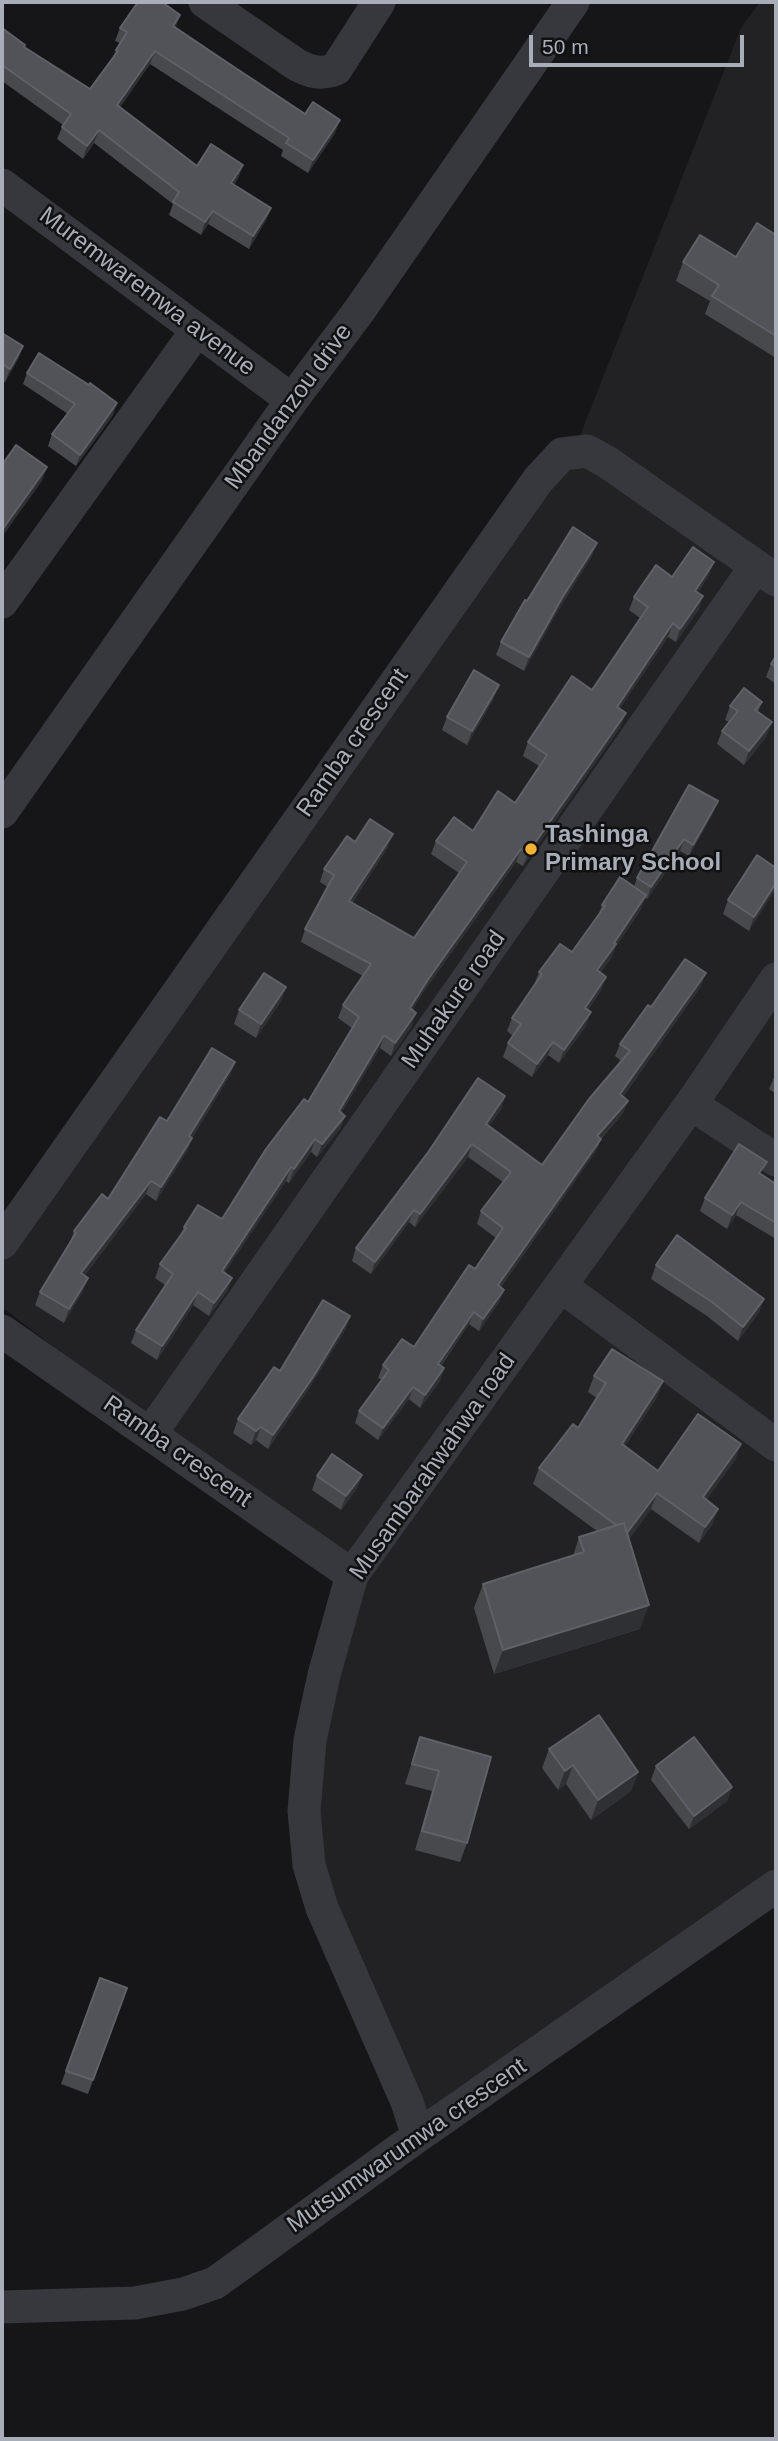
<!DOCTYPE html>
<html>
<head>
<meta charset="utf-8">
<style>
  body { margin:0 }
  #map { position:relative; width:778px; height:2441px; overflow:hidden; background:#161618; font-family:Helvetica,sans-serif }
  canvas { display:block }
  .frame { position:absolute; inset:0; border:4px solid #a8adb8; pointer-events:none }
  .scale { position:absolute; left:529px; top:35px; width:215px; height:32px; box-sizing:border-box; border:4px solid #a8adb8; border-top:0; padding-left:9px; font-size:21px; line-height:24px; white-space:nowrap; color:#a8adb8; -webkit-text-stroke:5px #111113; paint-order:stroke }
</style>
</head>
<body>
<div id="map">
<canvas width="778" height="2441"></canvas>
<div class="frame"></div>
<div class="scale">50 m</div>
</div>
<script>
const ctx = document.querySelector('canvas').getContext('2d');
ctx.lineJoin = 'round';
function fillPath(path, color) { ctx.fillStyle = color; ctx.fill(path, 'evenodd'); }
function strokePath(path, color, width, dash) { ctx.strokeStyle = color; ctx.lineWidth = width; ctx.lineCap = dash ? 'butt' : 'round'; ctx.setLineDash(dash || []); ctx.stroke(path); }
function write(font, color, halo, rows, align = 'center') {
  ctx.font = font + ' Helvetica,sans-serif'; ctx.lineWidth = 5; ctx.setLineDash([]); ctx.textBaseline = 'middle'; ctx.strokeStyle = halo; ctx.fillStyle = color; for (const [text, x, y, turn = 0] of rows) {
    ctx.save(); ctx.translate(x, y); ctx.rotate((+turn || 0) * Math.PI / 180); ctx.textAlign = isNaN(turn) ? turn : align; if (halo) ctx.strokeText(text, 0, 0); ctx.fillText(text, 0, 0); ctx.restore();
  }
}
fillPath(new Path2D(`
  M760,2h16v1876l-363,265 -112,-334 43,-238 -342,-264v-69l568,-777 171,-433z`), '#222225');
strokePath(new Path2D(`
  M205,2l92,63c14,7 24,10 39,4l43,-67
  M2,185l290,215
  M2,602l195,-272
  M2,812l290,-412 67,-89 214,-309
  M691,1104l85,56
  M2,1243l536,-763 24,-26 25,-3 20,11 169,118
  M561,1286l215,159
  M2,1331l350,244
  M151,1433l605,-867
  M418,2136l-11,-34 -85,-194 -13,-43 -5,-54 6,-71 14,-65 28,-100 339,-471 85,-125
  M2,2307l133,-4 48,-9 32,-11 203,-147 358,-250`), '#37383d', 33);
fillPath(new Path2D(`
  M2,28l23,19 65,42 22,-30 4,-9 4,-7 -5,-2 5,-13h56l52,35 107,70 -27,40 -27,-17 2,-6 -133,-86 -30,43 77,59 46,-1 -5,13 -4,7 37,23 -5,12 -17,29 -41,-25 -7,11 -32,-20 4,-11 -79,-61 -11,16 -26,-20 6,-14 -61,-44z
  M776,235v123l-71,-44 5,-13 -34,-20 7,-19 53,-5z
  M2,333l21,13 -5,13 -13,23 -3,-1z
  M27,373l62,12 24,30 -37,51 -28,-20 4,-12 16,-20 -45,-30z
  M592,556l-35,56 -33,59 -28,-16 5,-13 26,-41z
  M709,575l-11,17 1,17 -23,33 -8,-5 -48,71 1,18 -98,140 -7,-4 -92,129 -12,19v16l-21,30 -11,-8 -39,65 4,3 -5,13 -23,28 -6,-5 -22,31 -3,-2 -61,91 7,6 -5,13 -18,25 -16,-11 -36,55 -26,-17 5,-13 29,-45 -10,-7 5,-14 21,-30 3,-7 38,-8 86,-117 44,-74 -14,-10 5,-13 20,-29 -62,-34 4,-13 23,-42 -8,-5 4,-13 31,-27 33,5 -36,56 62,35 45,-65 -28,-19 5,-13 37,-10 42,-28 24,-37 -16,-10 5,-14 64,-52 48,-72 -11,-8 5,-13 38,-20z
  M776,656v28l-10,-7 5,-13z
  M494,698l-27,47 -25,-15 5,-13z
  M762,702l-4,10 9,24 -23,29 -27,-21 5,-13 7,-9 -4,-2 5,-14z
  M713,813l-24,43 -9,-5 -33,48 -2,-1 -4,11 -26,39 -4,10 -10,14 5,5 -5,13 -13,20 -2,16 -27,37 -11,-8 -16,22 -29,-20 5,-14 5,-7 -6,-5 5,-13 22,-33 5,-13 33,-20 26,-36 4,-11 32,-18 3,-9z
  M776,868l-27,63 -26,-17 5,-14z
  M701,986l-78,111 5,4 -5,12 -22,26 -5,12 -95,136 3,3 -5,12 -20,29 -10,-7 -28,42 3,2 -4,13 -20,27 -11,-9 -31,41 -23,-17 4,-12 23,-31 -4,-2 5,-13 31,-18 61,-78 21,-31 -19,-14 4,-13 22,-29 -35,-25 -53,70 -6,-5 -38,52 -19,-13 4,-13 149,-152 -4,13 -12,17 53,39 79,-104 -6,-5 5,-12 31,-37z
  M286,987l-5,14 -25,37 -22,-14 5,-14z
  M235,1062l-5,13 -38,63 -5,13 -31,50 -10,-7 -61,81 -2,16 -19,32 -29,-18 5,-13 29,-47 5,-14 34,-32 59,-78z
  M776,1073v21l-7,-5z
  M762,1174l14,10v55l-40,-24 -9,14 -27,-18 5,-13z
  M656,1265l108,34 -5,13 -21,29 -31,-25 -56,-37z
  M350,1316l-5,14 -37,60 -40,59 -12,-9 -5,5 -18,-12 5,-14 42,-48z
  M594,1376l69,5 -6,16 -32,49 33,25 83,-27 -6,16 -29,40 12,9 -6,16 -13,18 -48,-34 -22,30 11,90 -146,45 -20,-66 9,-24 90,-28 6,-19 18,-6 -64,-47 6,-16 39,-40 19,-30 -9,-6z
  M362,1475l-5,13 -16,22 -29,-20 5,-14z
  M420,1737l71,20 -24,86 -7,19 -45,-12 17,-59 -27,-7z
  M549,1749l89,23 -7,19 -40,29 -25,-36 -8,6 -16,-22z
  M656,1766l76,21 -5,14 -38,28 -38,-49z
  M100,1978l27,10 -39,106 -27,-10z`), '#47494d');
fillPath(new Path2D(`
  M180,15l-4,12 -3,-1z
  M155,51l-5,13 -37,54 4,-13z
  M340,120l-5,13 -27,40 5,-13z
  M99,130l-5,13 -11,16 4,-13z
  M243,165l-5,13 -12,18 5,-13z
  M271,208l-5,12 -17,29 4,-13z
  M213,211l-5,13 -7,11 4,-13z
  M23,346l-5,13 -13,23 5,-13z
  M117,403l-4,12 -37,51 4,-11z
  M47,467l-5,14 -40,56v-7z
  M597,543l-5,13 -35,56 -33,59 5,-14 33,-59z
  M714,562l-5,13 -19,29 5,-13z
  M703,596l-4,13 -23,33 4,-13z
  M673,623l-5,14 -56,83 5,-13z
  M499,685l-5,13 -27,47 5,-14z
  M626,713l-5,13 -98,140 5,-13z
  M772,722l-5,14 -23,29 5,-14z
  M718,801l-5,12 -24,43 4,-11z
  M393,834l-5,13 -44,68 5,-14z
  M684,839l-4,12 -33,48 4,-12z
  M521,849l-5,13 -92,129 -19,30 5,-13 19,-30z
  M776,883v6l-27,42 5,-14z
  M646,895l-5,14 -26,39 -4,10 -19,26 5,-14z
  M706,973l-5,13 -85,121 4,-13z
  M606,977l-5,13 -21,31 5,-13z
  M286,987l-5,14 -25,37 5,-14z
  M591,1012l-5,14 -27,37 5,-13z
  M416,1013l-4,13 -21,30 4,-13z
  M384,1035l-4,13 -46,76 5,-13z
  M553,1042l-5,13 -16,22 5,-13z
  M235,1062l-5,13 -44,73 6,-10 -5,13 -31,50 5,-14 28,-51z
  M505,1096l-4,13 -19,28 4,-13z
  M628,1101l-5,12 -31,35 5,-12z
  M345,1116l-5,13 -23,28 5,-13z
  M315,1139l-4,13 -22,31 5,-14z
  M601,1139l-5,12 -103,147 5,-13z
  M472,1144l-4,13 -53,70 5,-13z
  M291,1167l-5,14 -69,103 5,-13z
  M151,1181l-5,13 -70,93 5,-14z
  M741,1202l-5,13 -9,14 5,-14z
  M414,1210l-5,12 -38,52 4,-12z
  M88,1278l-5,13 -19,32 5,-14z
  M232,1278l-5,13 -18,25 5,-13z
  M504,1290l-5,12 -20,29 4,-12z
  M198,1292l-5,13 -36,55 5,-14z
  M764,1299l-5,13 -21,29 5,-14z
  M474,1312l-5,12 -36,52 5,-12z
  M350,1316l-5,14 -37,60 -40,59 5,-14z
  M444,1368l-4,13 -20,27 5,-13z
  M663,1381l-6,16 -41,63 6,-16z
  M413,1387l-4,12 -31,41 5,-12z
  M261,1427l-5,13 -5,5 5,-14z
  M741,1444l-6,16 -38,54 6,-17z
  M362,1475l-5,13 -16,22 5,-14z
  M657,1493l-6,16 -30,41 6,-17z
  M718,1509l-6,16 -13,18 6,-16z
  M649,1605l-9,24 -146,45 9,-24z
  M573,1765l-7,19 -8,6 7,-19z
  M638,1772l-7,19 -40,29 7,-20z
  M732,1787l-5,14 -38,28 5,-13z`), '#2f3033');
const building = new Path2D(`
  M138,2h24l18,13 -7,11 55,37 77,51 8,-12 27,18 -27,40 -27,-17 3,-5 -134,-87 -38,54 80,61 14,-22 32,21 -12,18 40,25 -18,28 -40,-25 -8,11 -32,-20 6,-10 -80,-62 -12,16 -25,-19 9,-13 -69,-49v-37l23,17 -1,2 66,42 28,-38 -2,-1 11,-18 -7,-4z
  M757,223l19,12v101l-64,-40 7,-11 -36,-23 17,-27 36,22z
  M2,333l21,13 -13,23 -8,-5z
  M39,353l50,32 1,-2 27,20 -37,52 -28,-21 23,-30 -48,-31z
  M16,445l31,22 -45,63v-65z
  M573,527l24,16 -35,55 -33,59 -28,-15 24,-42 2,1z
  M693,547l21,15 -19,29 8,5 -23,33 -7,-6 -56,84 9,6 -98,140 -7,-4 -92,129 -19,30 6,5 -21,30 -11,-8 -45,76 6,5 -23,28 -7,-5 -21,30 -3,-2 -69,104 10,7 -18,25 -16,-11 -36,54 -26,-16 37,-56 -13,-10 26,-36 -2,-1 14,-22 24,14 44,-70 38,-50 4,3 51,-85 -16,-12 28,-41 -66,-35 29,-54 -10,-6 23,-33 8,6 15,-23 23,15 -44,67 65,37 53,-76 -31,-21 18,-24 19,14 25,-40 17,12 32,-48 -19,-13 44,-66 20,14 56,-83 -14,-10 22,-32 16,12z
  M776,656v11l-5,-3z
  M474,670l25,15 -27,46 -25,-14z
  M744,688l18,14 -7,8 17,12 -23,29 -27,-20 16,-20 -8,-5z
  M689,785l29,16 -25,44 -9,-6 -33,48 -14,-9z
  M757,855l19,13v15l-22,34 -26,-17z
  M620,877l26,18 -32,48 2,1 -19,26 9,7 -21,31 6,4 -27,38 -11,-8 -16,22 -29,-21 13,-19 -9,-6 30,-44 -3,-2 21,-28 12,8 33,-46 -3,-1z
  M685,959l21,14 -86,121 8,7 -31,35 4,3 -103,146 6,5 -21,29 -9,-7 -36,52 6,4 -19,27 -12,-8 -30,41 -24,-17 30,-41 -6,-5 19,-26 12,8 55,-82 6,4 28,-41 -22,-17 30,-39 -39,-28 -52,70 -6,-4 -39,52 -19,-14 73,-97 49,-73 27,18 -19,28 56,41 47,-66 41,-48 -10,-7 28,-39 3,2z
  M264,973l22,14 -25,37 -22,-14z
  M212,1048l23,14 -46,74 3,2 -31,49 -10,-6 -70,92 7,5 -19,31 -29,-17 36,-59 -2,-2 28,-37 6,5 52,-82 7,4z
  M739,1144l28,18 -8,11 17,11v39l-35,-21 -9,13 -27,-17z
  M677,1235l87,64 -21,28 -31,-25 -56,-37z
  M323,1300l27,16 -37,61 -40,58 -12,-8 -5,4 -18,-12 36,-52 6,4z
  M612,1349l51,32 -41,63 36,27 40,-57 43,30 -38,53 15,12 -13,18 -48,-34 -30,40 -3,-10 -8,2 -77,-57 34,-44 5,4 28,-45 -12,-7z
  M332,1454l30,21 -16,21 -29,-20z
  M624,1523l25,82 -146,45 -20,-66 101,-32 -5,-15z
  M599,1715l39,57 -40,28 -25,-35 -8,6 -16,-22z
  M420,1737l71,20 -24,86 -45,-12 17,-60 -27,-7z
  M694,1737l38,50 -38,29 -38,-50z
  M100,1978l27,10 -34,92 -27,-9z`);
fillPath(building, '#525359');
strokePath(building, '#5f6168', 2);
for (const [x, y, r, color] of [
  [531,849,7,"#f2b134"]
]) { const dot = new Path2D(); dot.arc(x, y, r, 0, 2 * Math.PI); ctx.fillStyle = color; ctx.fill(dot); strokePath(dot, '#111113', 2.5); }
write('24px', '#a8adb8', '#111113', [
  ["Muremwaremwa avenue",147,292,37],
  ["Mbandanzou drive",289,407,-54],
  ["Ramba crescent",353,743,-55],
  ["Muhakure road",454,1000,-55],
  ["Ramba crescent",177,1452,35],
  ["Musambarahwahwa road",433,1467,-55],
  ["Mutsumwarumwa crescent",407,2146,-35]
]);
write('bold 24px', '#a8adb8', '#111113', [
  ["Tashinga",545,835],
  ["Primary School",545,863]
], 'left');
</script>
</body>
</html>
